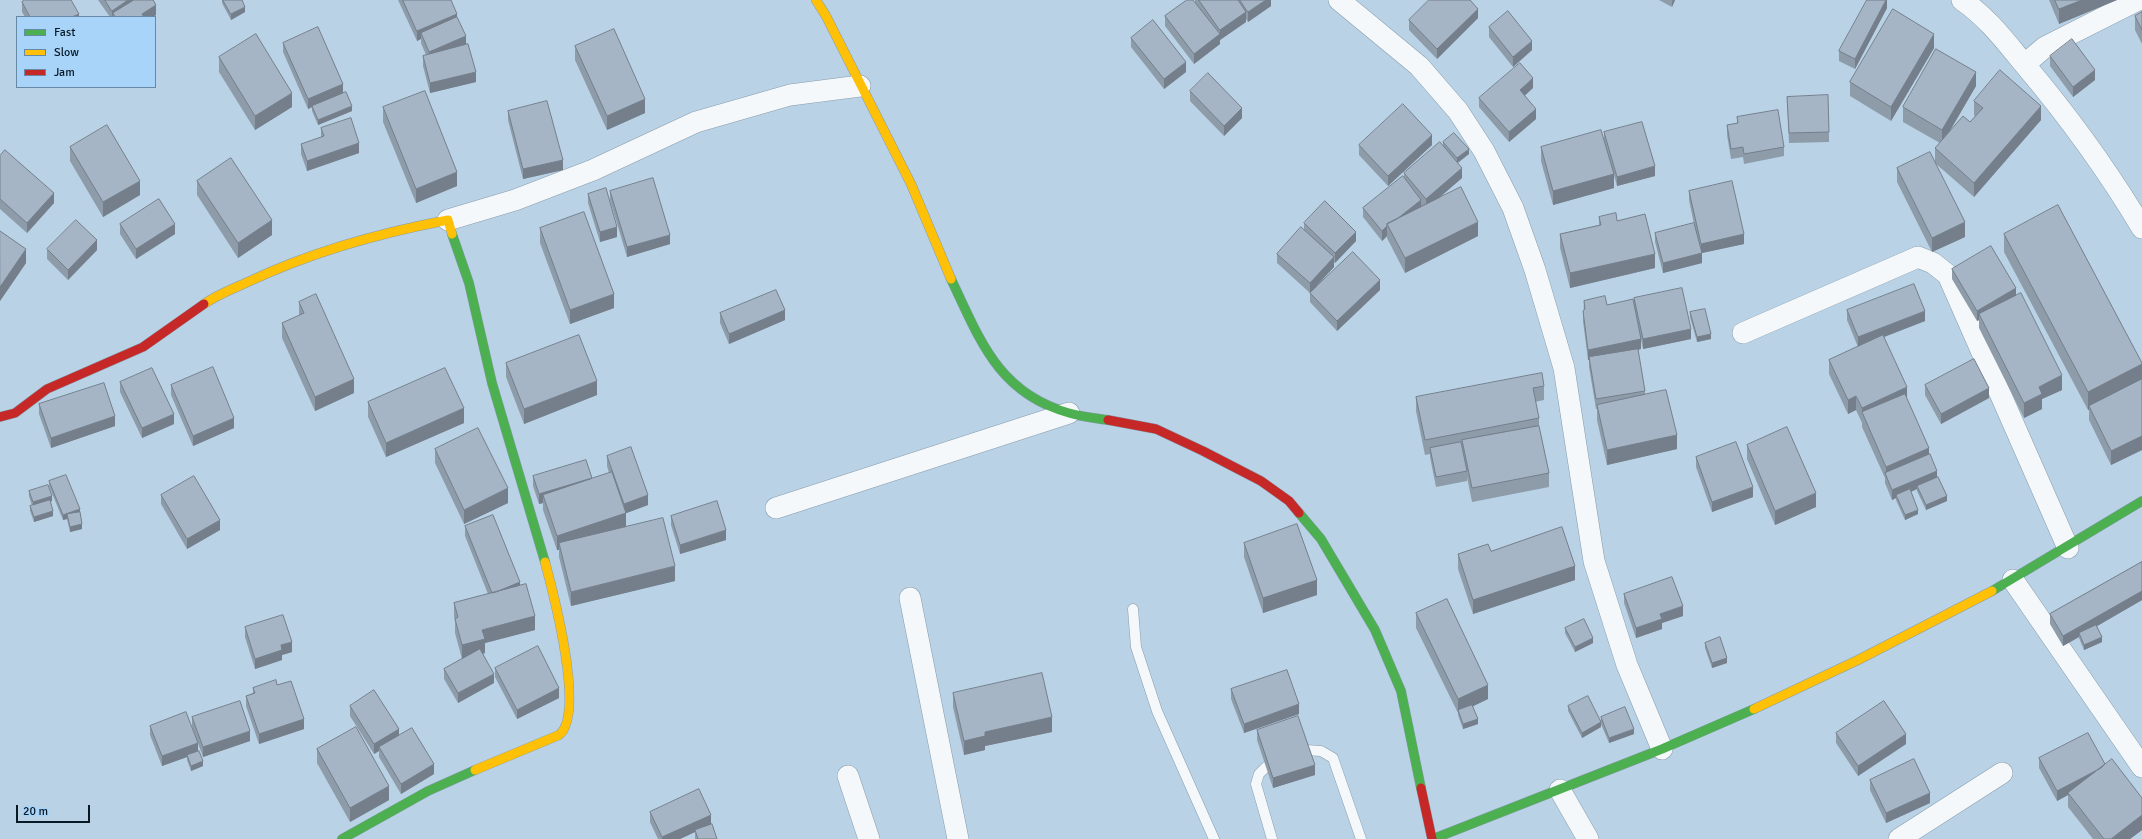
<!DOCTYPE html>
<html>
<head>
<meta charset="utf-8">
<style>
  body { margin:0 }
  #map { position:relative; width:2142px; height:839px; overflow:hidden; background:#b9d2e6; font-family:Signika,sans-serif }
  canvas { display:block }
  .legend { position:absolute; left:16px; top:16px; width:140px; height:72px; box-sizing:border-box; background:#a7d4f8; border:1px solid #6789a4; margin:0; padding:5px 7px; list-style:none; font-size:12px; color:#081926 }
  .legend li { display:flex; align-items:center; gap:8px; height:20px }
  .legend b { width:20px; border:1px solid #6789a4 }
  .scale { position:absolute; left:16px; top:805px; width:74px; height:18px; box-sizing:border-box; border:2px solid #081926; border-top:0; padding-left:5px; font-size:12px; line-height:14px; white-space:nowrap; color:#081926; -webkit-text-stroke:3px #a7d4f8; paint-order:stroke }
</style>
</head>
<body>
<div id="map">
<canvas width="2142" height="839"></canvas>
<ul class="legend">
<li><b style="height:5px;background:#4caf50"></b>Fast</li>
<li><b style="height:5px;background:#ffc107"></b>Slow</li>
<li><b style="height:5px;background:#c62828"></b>Jam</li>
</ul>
<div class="scale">20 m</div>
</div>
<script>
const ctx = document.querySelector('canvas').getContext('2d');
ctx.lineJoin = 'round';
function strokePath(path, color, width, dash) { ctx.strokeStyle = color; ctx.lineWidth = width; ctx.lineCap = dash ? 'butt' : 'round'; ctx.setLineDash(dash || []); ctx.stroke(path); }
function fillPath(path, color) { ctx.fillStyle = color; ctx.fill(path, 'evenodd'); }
const lane = new Path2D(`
  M1133,609l3,38 21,64 57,128
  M1306,750l15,1 12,7 28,81
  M1266,767l-7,7 -3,10 16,55`);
const street = new Path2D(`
  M1339,0l80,66 39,45 26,40 29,57 22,62 29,98 30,193 33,104 35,84
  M1962,0c26,18 43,41 63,65 43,51 83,106 117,163
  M2025,64l20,-17 93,-47
  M448,220l67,-20 78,-30 103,-48 94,-27 70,-9
  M1743,333l175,-76 15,6 15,12 120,273
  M776,508l293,-95
  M2013,580l129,187
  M910,598l48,241
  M848,776l21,63
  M1560,790l28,49
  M1899,839l103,-66`);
const fast = new Path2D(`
  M452,234l17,49 23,100 53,179
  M951,279c29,61 47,114 118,134 13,4 27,5 39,7
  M1299,513l22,26 54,91 26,61 20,97
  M1992,591l150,-90
  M342,839l86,-48 47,-21
  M1433,839l229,-90 92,-40`);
const slow = new Path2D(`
  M816,0l10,16 85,168 40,95
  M204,304c14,-10 31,-16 46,-23 64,-30 129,-48 198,-61l4,14
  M1754,709l104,-49 134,-69
  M475,770l84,-35c27,-21 -6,-143 -14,-173`);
const jam = new Path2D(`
  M0,417l15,-4 32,-24 96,-42 61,-43
  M1108,420l48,9 47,22 58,30 28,20 10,12
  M1421,788l11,51`);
strokePath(lane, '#889cab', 11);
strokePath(street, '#889cab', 22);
strokePath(fast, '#889cab', 10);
strokePath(slow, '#889cab', 10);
strokePath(jam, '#889cab', 10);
strokePath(lane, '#f4f8fb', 10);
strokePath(street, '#f4f8fb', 21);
strokePath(fast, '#4caf50', 9);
strokePath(slow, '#ffc107', 9);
strokePath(jam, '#c62828', 9);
fillPath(new Path2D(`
  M98,0h55l3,15 -3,2h-43z
  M222,0h20l3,12 -14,8 -9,-17z
  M398,0h53l15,45 10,37 -46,11 -7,-27v-10l3,-1 -5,-12v-4l-4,2z
  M1195,0h76v6l-23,16 -2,-3v3l-26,18v4l-26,20 -29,-38v-10l30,-13z
  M1659,0h16l-3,7z
  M1887,0v8l-32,61 -16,-8v-10z
  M2049,0h68l-58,24z
  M22,2l57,15h-54l-3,-5z
  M2142,12v32l-7,-14v-14z
  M1478,18l-41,41 -28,-29v-10z
  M1489,27l43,23 -19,17 -24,-30z
  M1131,38l55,34 -22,17 -33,-42z
  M283,43l60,50 9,18 -34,14 -6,-14v-4l-4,2 -25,-57z
  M575,46l70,67 -38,17 -32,-70z
  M1934,48l-43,73 -41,-25v-14z
  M2050,56l45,24 -22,17 -23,-31z
  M219,57l73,50 -37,23 -36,-58z
  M1976,86l-26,45 20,-9 5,-6 -1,-1v-14l67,19 -67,77 -39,-34 30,74 -33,15 -35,-70v-14l38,-6v-14l5,-5 -37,-21v-15z
  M1533,88l-8,7 11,24 -27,23 -30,-35v-9z
  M1190,91l52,27 -18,18 -34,-35z
  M1787,97l42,35v10l-40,1z
  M383,107l74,79 -41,17 -33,-81z
  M508,111l55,59 -40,9 -15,-59z
  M1737,117l47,30v9l-40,8 -1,-7 -12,2 -4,-24v-10l10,-2z
  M321,128l38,25 -52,18 -6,-17v-10l20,-6z
  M1604,132l51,44 -38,10 -3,-11v13l-61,17 -12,-44v-14l63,-7z
  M1443,142l26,12 -11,9 4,15 -22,19 38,39 -73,37 -18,-35v-2l-5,5 -19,-24v-9l41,-31v-4l39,-27z
  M1359,145h73l-44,41 -29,-31z
  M70,147l70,48 -37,22 -33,-56z
  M0,156l54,47 -27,30 -27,-24z
  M197,181l75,54 -34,23 -41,-63z
  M610,191l60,53 -43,13 -17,-57z
  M1689,191l55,53 -42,9v10l-39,10 -8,-31v-9l39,-9 -5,-24z
  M588,194l29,43 -17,5 -12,-39z
  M1599,217l18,4 38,47 -85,20 -10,-40v-14l39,-9z
  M1304,223l52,18 -21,22 -1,-1v5l-18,19 64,4 -43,41 -27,-29v-9l-33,-30v-9l27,-25z
  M120,224l55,10 -39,25 -16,-25z
  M540,228l74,80 -44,16 -30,-81z
  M0,231l26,32 -26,38z
  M2004,234l138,129v87l-31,15 -22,-45v-10h-1l-84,-158z
  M47,249l50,1 -29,30 -21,-21z
  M1952,269l64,26 46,95 -20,9v10l-18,9 -45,-90v-8l-2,1 -25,-42z
  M1634,298l57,41 -48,10 -2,-9v9l-3,1 7,41v4l32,54 -70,16 -10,-45v-11h-1l-7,-42v-7h-1l-5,-39 1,-20 23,4 27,-1z
  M299,302l55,91 -39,18 -33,-73v-15l17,-7z
  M1847,310l78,11 -41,16 23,63 40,101 -21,9 -9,-19v-2l-6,3 7,22 -13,6 -9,-20v-2l-4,2 -7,-17v-5l-23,-51v-5v1l-6,-13 -8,4 -19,-40v-14l29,-13 -11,-27z
  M1690,312l21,27 -14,3 -7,-25z
  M720,313l65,7 -56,24 -9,-21z
  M506,363l91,32 -73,29 -18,-47z
  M120,382l54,42 -32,14 -22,-46z
  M171,385l63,43 -41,18 -22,-51z
  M1925,385l64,13 -48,26 -16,-29z
  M1544,386v14l-9,2 4,16v8l10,47v14l-77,15 -5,-25v4l-31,6 -6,-30v-3l-5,1 -9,-44v-14z
  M368,402l96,21 -78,34 -18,-40z
  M39,404l76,22 -64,22 -12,-34z
  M1747,445l69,62 -41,18 -28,-66z
  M435,449l73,54 -44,21 -29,-61z
  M607,456l41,49 -22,8v14l49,54 -104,25 -12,-49v-7h-2l-14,-40v-7l-4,1 -6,-18v-10l59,3 17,-6 -2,-7z
  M1696,457l57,40 -41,15 -16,-45z
  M49,481l31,31 2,17 -12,3 -3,-13 -4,1 -14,-34z
  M29,491l23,10 -2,1 3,14 -19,6 -4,-11v-5h2l-3,-10z
  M161,495l59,35 -33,19 -26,-45z
  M671,516l55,24 -46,14 -9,-29z
  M465,526l55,59 15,45 -50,13v10l-2,1 11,29 -36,20 -14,-24v-10l18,-10 -7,-26v-12l-1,-4v-14l34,-9 -23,-58z
  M1244,543l73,52 -54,18 -19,-56z
  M1491,551l84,29 -102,34 -15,-45v-15z
  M2142,562v38l-45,26 5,16 -18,8 -5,-12v-1l-16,9 -13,-22v-10z
  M1624,594l59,22 -21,7v6l-26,9 -12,-35z
  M1416,613l72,86 -15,7 5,18 -15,5 -5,-14v-2l-42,-85z
  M245,627l47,25 -10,3v5l-27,9 -10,-32z
  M1565,628l28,15 -18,9 -10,-19z
  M1705,643l22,20 -15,5 -7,-20z
  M495,668l64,30 -42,21 -22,-42z
  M277,685l27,44 -45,15 -13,-38v-10l7,-3v-5z
  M1231,689l68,25 -55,19 -13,-34z
  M953,693l99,39 -67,14v4l-21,5 -11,-48z
  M350,706l49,29 35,39 -33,20 -22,-37v-6l-5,3 -24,-38z
  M1568,706l33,15v-4l33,17 -25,9 -8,-19v3l-19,11 -14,-27z
  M192,717l58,24 -47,16 -11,-30z
  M150,726l48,25 5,15 -12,5 -4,-11v-3l-25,9 -12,-31z
  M1257,730l58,45 -42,13 -16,-48z
  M1836,733l70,11 -48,32 -22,-33z
  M317,749l72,51 -39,22 -33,-59z
  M2039,758l66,6 37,66 -12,9h-37l-25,-32v-12l-11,6 -18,-33z
  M1870,780l60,23 -44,20 -16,-33z
  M650,812l61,13 6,14h-22v-7l-15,7h-22l-8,-17z`), '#8e9caa');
fillPath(new Path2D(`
  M128,0h15l-30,13v4h-1v-6z
  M1266,0h5v6l-23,16v-10z
  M1673,0h2l-3,7v-5z
  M1886,0h1v8l-32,61v-10z
  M2082,0h35l-58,24v-15z
  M156,5v10l-3,2h-11v-3z
  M245,7v5l-14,8v-6z
  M1478,9v9l-41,41v-10z
  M1246,12v10l-26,18v-10z
  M79,14v3h-7z
  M457,14v9l-36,10v6l-4,2v-10z
  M1220,34v10l-26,20v-10z
  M1934,34v14l-43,73v-14z
  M466,36v10l-37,16v-10z
  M1532,41v9l-19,17v-10z
  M1186,62v10l-22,17v-10z
  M2095,70v10l-22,17v-10z
  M476,72v10l-46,11v-10z
  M1976,72v14l-34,58v-14z
  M1533,78v10l-13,12v-10z
  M343,84v9l-35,16v-10z
  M292,93v14l-37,23v-14z
  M645,99v14l-38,17v-14z
  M352,106v5l-34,14v-5z
  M2041,106v14l-67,77v-14z
  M1242,108v10l-18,18v-10z
  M1536,109v10l-27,23v-10z
  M1432,135v10l-44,41v-10z
  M359,143v10l-52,18v-10z
  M1469,149v5l-12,9v-5z
  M563,160v10l-40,9v-10z
  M1655,166v10l-38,10v-9z
  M1462,168v10l-36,31v-10z
  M457,172v14l-41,17v-14z
  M1614,174v14l-61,17v-14z
  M140,181v14l-37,22v-15z
  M54,193v10l-27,30v-10z
  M1421,200v9l-33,17z
  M272,220v15l-34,23v-15z
  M1478,222v14l-73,37v-15z
  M1965,222v15l-33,15v-14z
  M175,224v10l-39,25v-10z
  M1387,226v10l-5,5v-10z
  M617,227v10l-17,5v-10z
  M1356,232v9l-21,22v-10z
  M1744,234v10l-42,9v10l-39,10v-10l38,-10v-9z
  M670,235v9l-43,13v-10z
  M97,240v10l-29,30v-10z
  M26,249v14l-26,38v-14z
  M1655,254v14l-85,20v-15z
  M1334,257v10l-24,26v-10z
  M1380,280v10l-43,41v-10z
  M2016,288v10l-37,16v6l-2,1v-10z
  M614,294v14l-44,16v-14z
  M785,310v10l-56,24v-10z
  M1925,311v10l-67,26v-10z
  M1691,329v10l-48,10v-10z
  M1711,334v5l-14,3v-5z
  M1641,339v10l-51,11 -1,-3v3h-1v-10z
  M2142,364v18l-53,24v4h-1v-18z
  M2062,375v15l-20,9v10l-18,9v-15l15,-16z
  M354,379v14l-39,18v-14z
  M597,381v14l-73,29v-15z
  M1907,387v15l-45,10v11v-15z
  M1989,388v10l-48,26v-10z
  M1856,396v14l-8,4v-14z
  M464,408v15l-78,34v-14z
  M174,414v10l-32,14v-10z
  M115,416v10l-64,22v-10z
  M234,418v10l-41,18v-10z
  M1677,435v14l-70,16v-15z
  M2142,436v14l-31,15v-14z
  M1929,448v15l-43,13v-9z
  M1937,471v9l-20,6v3l-19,8 -2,-2v3l-4,2v-10z
  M592,478v10l-49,7v8l-4,1v-10z
  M1753,487v10l-41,15v-10z
  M508,488v15l-44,21v-14z
  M1816,493v14l-41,18v-14z
  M648,495v10l-24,9v-10z
  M52,496v5l-19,6v-5z
  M1947,496v5l-21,9v-5z
  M80,509v5h-13v5l-4,1v-5z
  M1918,510v4l-13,6v-5z
  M53,511v5l-19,6v-5z
  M626,513v14l-67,16v7h-2v-14z
  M220,520v10l-33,19v-10z
  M82,524v5l-12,3v-5z
  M726,530v10l-46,14v-9z
  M675,566v15l-104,25v-14z
  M1575,566v14l-102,34v-14z
  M1317,580v15l-54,18v-15z
  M520,582v10l-28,1z
  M2142,591v9l-62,36 -1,-3v4l-16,9v-10z
  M1683,606v10l-21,7v6l-26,9v-10l24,-14z
  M535,616v14l-50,13v10l-23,6v-14l20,-15z
  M2102,637v5l-18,8v-5z
  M1593,638v5l-18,9v-5z
  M292,642v10l-10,3v5l-27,9v-10l26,-14z
  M1727,658v5l-15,5v-5z
  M494,674v9l-36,20v-10z
  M1488,685v14l-29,14 -1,-2v-12z
  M559,688v10l-42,21v-9z
  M1299,704v10l-55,19v-9z
  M1052,717v15l-67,14v4l-21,5v-14l21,-9z
  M304,719v10l-45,15v-10z
  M1478,719v5l-15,5v-5z
  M1601,722v5l-19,11v-5z
  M399,729v9l-20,9v4l-5,3v-10z
  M1634,729v5l-25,9v-5z
  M250,731v10l-47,16v-10z
  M1906,734v10l-48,32v-10z
  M198,743v10l-11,2v2l-25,9v-10z
  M203,761v5l-12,5v-5z
  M434,764v10l-33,20v-10z
  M1315,765v10l-42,13v-10z
  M2106,765l-38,28v2l-11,6v-10z
  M389,786v14l-39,22v-14z
  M1930,793v10l-44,20v-10z
  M711,815v10l-16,5v2l-15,7h-18v-2z
  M2142,815v15l-12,9h-19z`), '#747f8b');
const building = new Path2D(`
  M25,0h46l8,14 -7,3h-42l-8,-15z
  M105,0h23l-16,11z
  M134,0h19l3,5 -14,9 2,3h-29l-2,-4z
  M223,0h19l3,7 -14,7z
  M403,0h48l6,14 -40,17z
  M1187,0h6l27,34 -26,20 -29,-38z
  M1199,0h39l8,12 -26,18z
  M1240,0h26l-18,12z
  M1429,0h41l8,9 -41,40 -28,-29z
  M1867,0h19l-31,59 -16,-8z
  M2055,0h27l-23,9z
  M1893,9l41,25 -43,73 -41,-25z
  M1508,11l24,30 -19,16 -24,-30z
  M2142,12v18l-7,-14z
  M457,17l9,19 -37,16 -8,-19z
  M1153,20l33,42 -22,17 -33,-41z
  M318,27l25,57 -35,15 -25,-56z
  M614,29l31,70 -38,17 -32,-70z
  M256,34l36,59 -37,23 -36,-59z
  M2072,39l23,31 -22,17 -23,-31z
  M468,44l8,28 -46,11 -7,-27z
  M1936,49l40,23 -34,58 -39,-23z
  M1520,63l13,15 -13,12 16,19 -27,23 -30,-34z
  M2000,70l41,36 -67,77 -39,-35 28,-32 7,6 13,-14 -9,-7z
  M1208,73l34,35 -18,18 -34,-35z
  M425,91l32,81 -41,17 -33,-82z
  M346,92l6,14 -34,14 -6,-14z
  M1828,95l1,37 -40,1 -2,-36z
  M547,101l16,59 -40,9 -15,-58z
  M1403,104l29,31 -44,41 -29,-31z
  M1778,110l6,37 -40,7 -1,-7 -12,2 -4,-24 11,-2 -1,-6z
  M351,118l8,25 -52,18 -6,-17 23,-8 -3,-8z
  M1642,122l13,44 -38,11 -13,-45z
  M107,125l33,56 -37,21 -33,-55z
  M1601,130l13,44 -61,17 -12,-44z
  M1454,133l15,16 -12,9 -14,-16z
  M1440,142l22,26 -36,31 -22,-26z
  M5,150l49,43 -27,30 -27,-24v-43z
  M1930,152l35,70 -33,16 -35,-70z
  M231,158l41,62 -34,23 -41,-62z
  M1403,176l18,24 -24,19 -10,5v2l-5,5 -19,-23z
  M653,178l17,57 -43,12 -17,-56z
  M1732,181l12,53 -43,10 -12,-53z
  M1461,187l17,35 -73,36 -18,-34z
  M606,188l11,39 -17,5 -12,-38z
  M159,199l16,25 -39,25 -16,-25z
  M1325,201l31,31 -21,21 -31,-30z
  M2058,205l84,158v1l-54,28 -84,-158z
  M584,212l30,82 -44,16 -30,-82z
  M1616,213l1,8 28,-7 10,40 -85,19 -10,-39 41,-9 -2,-8z
  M76,220l21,20 -29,30 -21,-21z
  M1694,223l8,30 -39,10 -8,-30z
  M1301,227l33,30 -24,26 -33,-29z
  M0,231l26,18 -26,38z
  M1991,246l25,42 -39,23 -25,-42z
  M1353,252l27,28 -43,41 -27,-28z
  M1914,284l11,27 -67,26 -11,-27z
  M1682,288l9,41 -48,10 -9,-41z
  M776,290l9,20 -56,24 -9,-21z
  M2021,293l41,82 -23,12 3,7 -18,9 -45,-89z
  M316,294l38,85 -39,18 -33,-74 22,-10 -5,-11z
  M1605,296l2,9 26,-6 8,40 -53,11 -5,-39 2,-2 -1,-8z
  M1705,309l6,25 -14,3 -7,-25z
  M579,335l18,46 -73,28 -18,-46z
  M1883,335l24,52 -45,21 -6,-12 -8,4 -19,-40z
  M1638,349l7,42 -49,8 -7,-42z
  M1974,359l15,29 -48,26 -16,-29z
  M213,367l21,51 -41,18 -22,-51z
  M152,368l22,46 -32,14 -22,-46z
  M445,368l19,40 -78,35 -18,-41z
  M1542,373l2,13 -11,2 6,30 -114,22 -9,-43z
  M2142,379v57l-31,15 -22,-45z
  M104,383l11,33 -64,22 -12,-34z
  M1666,390l11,45 -70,15 -10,-45z
  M1905,394l24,54 -43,19 -24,-55z
  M1539,426l10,47 -77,15 -10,-48z
  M1787,427l29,66 -41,18 -28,-66z
  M478,428l30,60 -44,22 -29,-61z
  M1461,442l6,29 -31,6 -6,-29z
  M1736,442l17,45 -41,15 -16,-45z
  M631,447l17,48 -24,9 -17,-48z
  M1930,454l7,17 -45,19 -7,-17z
  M586,460l6,18 -53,16 -6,-18z
  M612,472l14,41 -69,23 -14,-41z
  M66,475l14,34 -17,6 -14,-34z
  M194,476l26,44 -33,19 -26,-44z
  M1938,477l9,19 -21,9 -9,-19z
  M48,485l4,11 -19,6 -4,-11z
  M1910,489l8,21 -13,5 -9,-20z
  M50,500l3,11 -19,6 -4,-11z
  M717,501l9,29 -46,15 -9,-29z
  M80,512l2,12 -12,3 -3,-13z
  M493,515l27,67 -24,10 -4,1 -27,-67z
  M663,518l12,48 -104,26 -12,-49z
  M1297,524l20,56 -54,18 -19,-55z
  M1562,527l13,39 -102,34 -15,-46 30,-10 3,7z
  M2142,562v29l-79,45 -13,-22z
  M1672,577l11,29 -23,8 2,5 -26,9 -12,-34z
  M526,584l9,32 -53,14 3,9 -23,6 -7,-26 3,-2 -4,-14z
  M1447,599l41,86 -30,14 -42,-86z
  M283,615l9,27 -11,3 1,5 -27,9 -10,-32z
  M1584,619l9,19 -18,9 -10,-19z
  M2096,625l6,12 -18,8 -5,-12z
  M1720,637l7,21 -15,5 -7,-20z
  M538,646l21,42 -42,22 -22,-42z
  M480,649l14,25 -36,19 -14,-24z
  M1287,670l12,34 -55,20 -13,-35z
  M1042,673l10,44 -67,15v4l-21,5 -11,-48z
  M276,680l1,5 14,-4 13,38 -45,15 -13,-38 9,-3 -2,-5z
  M374,690l25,39 -25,15 -24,-38z
  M1588,696l13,26 -19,11 -14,-27z
  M240,701l10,30 -47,16 -11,-30z
  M1884,701l22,33 -48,32 -22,-33z
  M1472,705l6,14 -15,5 -5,-14z
  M1625,707l9,22 -25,9 -8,-21z
  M186,712l12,31 -36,13 -12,-30z
  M1298,716l17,49 -42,13 -16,-48z
  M356,727l33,59 -39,22 -33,-59z
  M412,728l22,36 -33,20 -22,-37z
  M2088,733l17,31 -4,4 -44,23 -18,-33z
  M199,751l4,10 -12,5 -4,-11z
  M1914,759l16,34 -44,20 -16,-33z
  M2112,759l30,39v17l-31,24h-7l-36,-46z
  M699,789l12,26 -49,22 -12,-25z
  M712,824l5,15h-19l-3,-9z`);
fillPath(building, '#a5b5c6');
strokePath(building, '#747f8b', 1);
</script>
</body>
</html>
